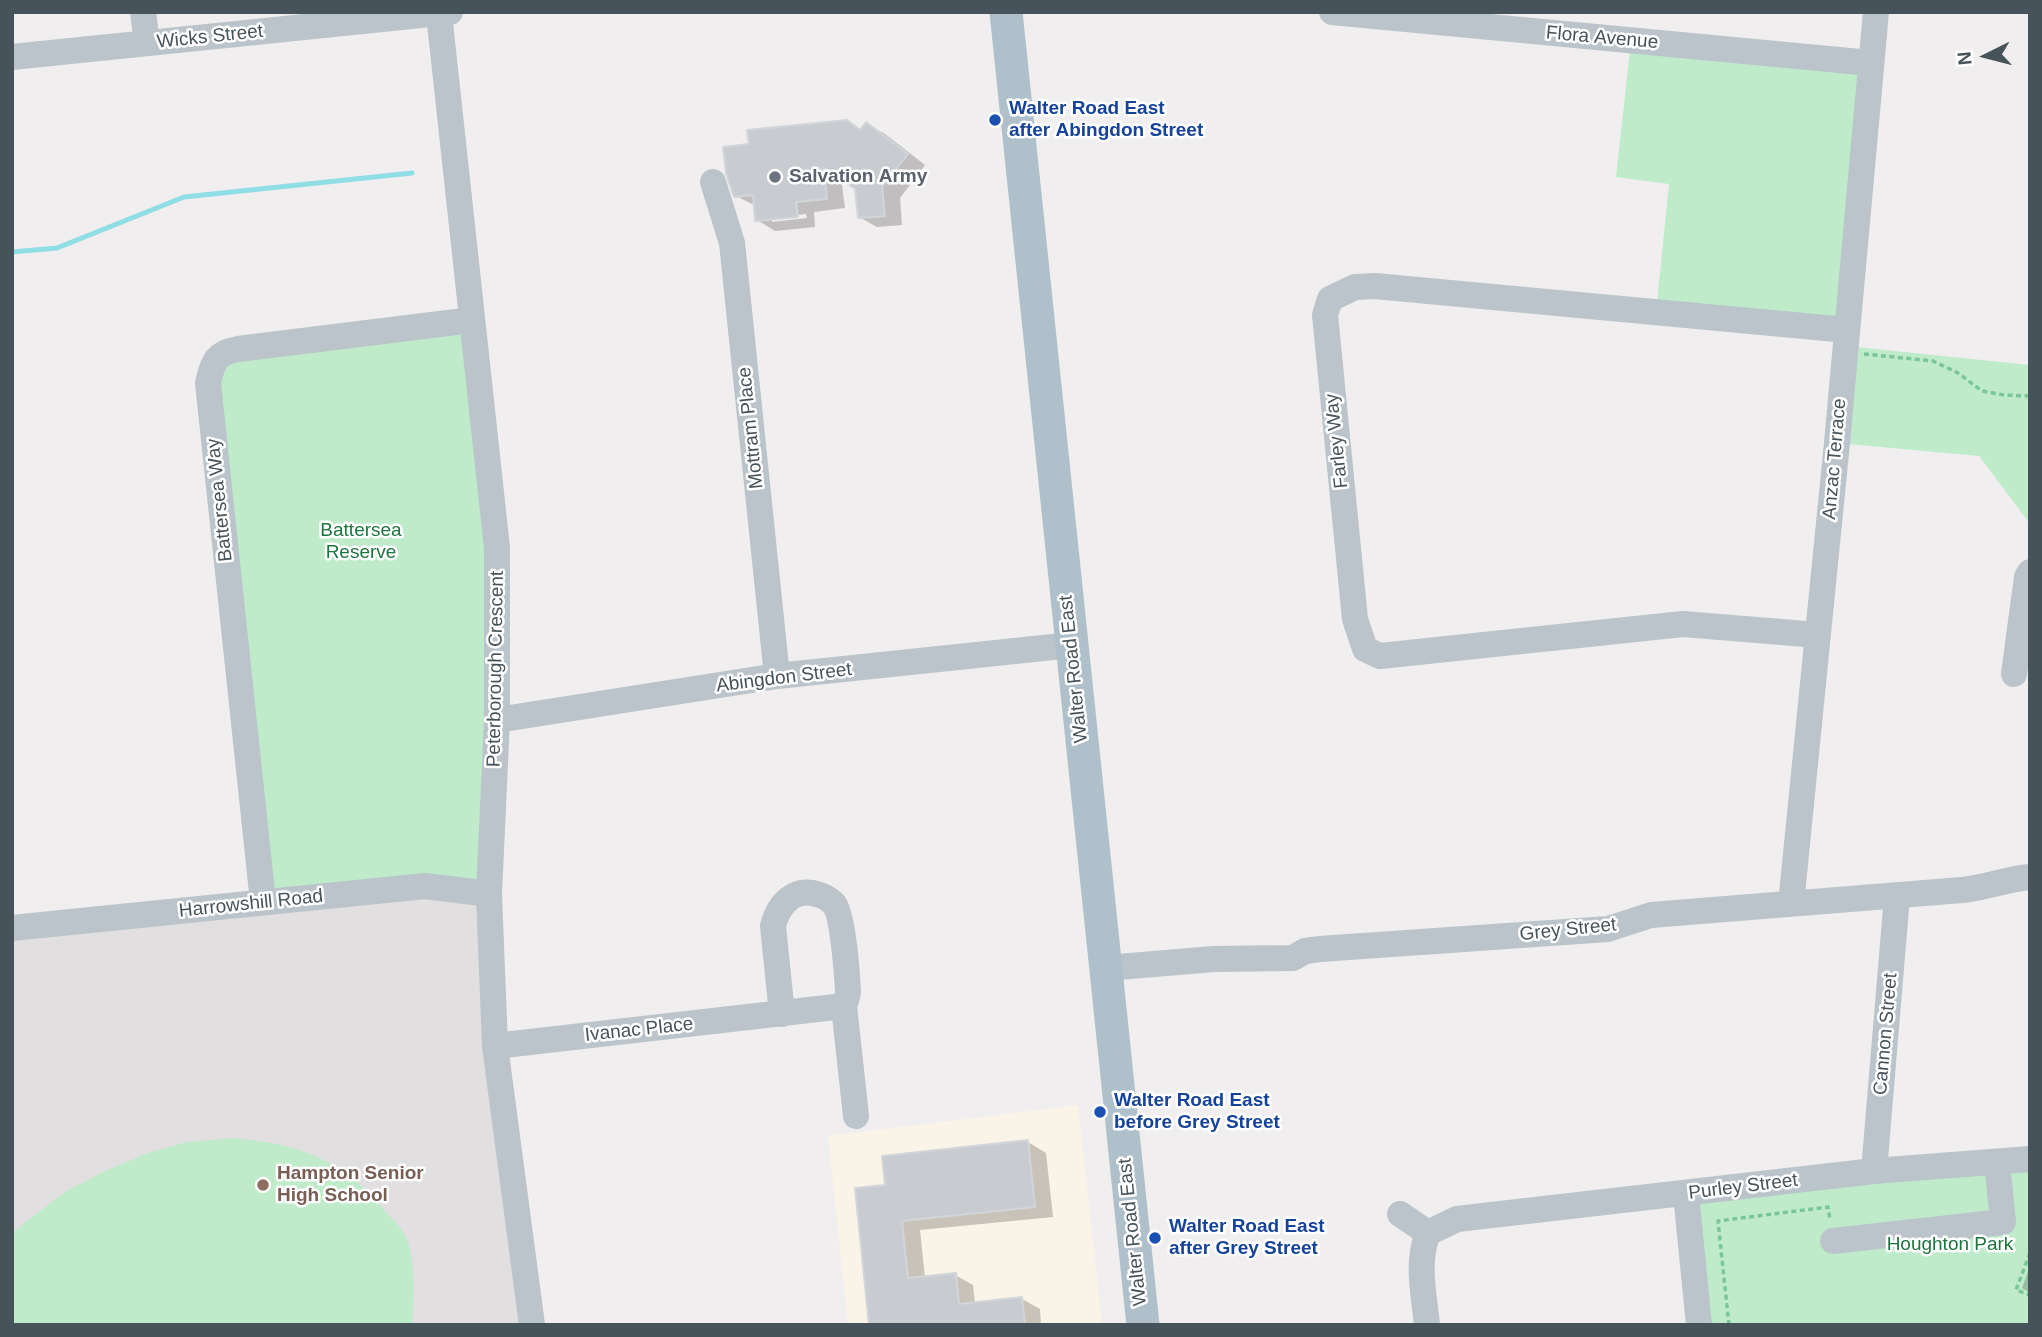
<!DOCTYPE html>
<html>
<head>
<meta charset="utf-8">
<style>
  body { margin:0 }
  #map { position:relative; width:2042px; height:1337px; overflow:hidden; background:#f0eeee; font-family:Helvetica,sans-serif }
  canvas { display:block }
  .frame { position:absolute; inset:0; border:14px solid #47535a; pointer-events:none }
  .north { position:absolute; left:1951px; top:21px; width:70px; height:70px; -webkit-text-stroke:5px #fff; paint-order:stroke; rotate:264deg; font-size:19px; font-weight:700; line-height:28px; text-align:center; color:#47535a }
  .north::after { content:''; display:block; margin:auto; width:24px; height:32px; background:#47535a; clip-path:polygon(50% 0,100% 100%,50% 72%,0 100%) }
</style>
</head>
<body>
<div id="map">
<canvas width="2042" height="1337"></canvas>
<div class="frame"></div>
<div class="north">N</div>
</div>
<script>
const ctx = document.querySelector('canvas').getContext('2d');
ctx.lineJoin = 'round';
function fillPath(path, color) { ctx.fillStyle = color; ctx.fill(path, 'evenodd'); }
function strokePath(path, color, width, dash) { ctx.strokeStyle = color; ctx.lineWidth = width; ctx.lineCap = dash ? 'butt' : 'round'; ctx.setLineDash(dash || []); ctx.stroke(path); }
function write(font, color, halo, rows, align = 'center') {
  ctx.font = font + ' Helvetica,sans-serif'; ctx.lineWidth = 5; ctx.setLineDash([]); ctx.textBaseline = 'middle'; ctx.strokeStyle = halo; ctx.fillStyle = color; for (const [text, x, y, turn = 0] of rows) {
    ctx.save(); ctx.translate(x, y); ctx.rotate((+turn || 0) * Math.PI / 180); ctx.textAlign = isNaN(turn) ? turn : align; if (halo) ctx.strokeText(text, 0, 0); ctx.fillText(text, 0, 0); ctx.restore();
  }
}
fillPath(new Path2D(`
  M1078,1105l24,220h-254l-20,-189z`), '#faf3e8');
fillPath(new Path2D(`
  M489,894l43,431h-520v-397z`), '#e1dfdf');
fillPath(new Path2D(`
  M1631,41l240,22 -24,267 -191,-18 13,-128 -53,-7z
  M472,320l25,228 -8,346 -226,8 -47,-543z
  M1846,346l184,19v159l-51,-68 -142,-13z
  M233,1138c66,6 107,20 151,72 7,8 19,19 23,29 9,28 7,57 5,86h-400l1,-93 52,-40 40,-21 43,-18 39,-11z
  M2030,1159v166h-331l-13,-131z`), '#bfebcb');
fillPath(new Path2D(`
  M848,122l14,8 5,-6 18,10 40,31 -25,33 2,27 -25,2 -18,-10 -2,-29 -16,-10 4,30 -31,4 1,15 -40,4 -18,-11 -1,-14 -20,-10 15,-50zM806,214l1,4 -35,4v-4z
  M1028,1142l18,11 7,64 -133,13 5,48 30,-3 18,10 2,19 47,-5 18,10 1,16h-170l15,-139z
  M2030,1266v27l-8,-5z`), '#0003');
strokePath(new Path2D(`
  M12,252l45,-4 127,-51 228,-24`), '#8fdde5', 5);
const building = new Path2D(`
  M847,120l13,10 6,-8 42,32 -26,33 3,29 -27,2 -3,-29 -31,-21 3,31 -31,3 2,15 -43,4 -2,-26 -19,2 -8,-24 -3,-26 26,-3 -2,-14z
  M1028,1140l7,67 -133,14 6,57 48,-5 3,31 63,-7 3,28h-156l-14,-137 30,-3 -3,-29z`);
fillPath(building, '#c8ccd0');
strokePath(building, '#d2d5d9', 2);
strokePath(new Path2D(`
  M1864,354l69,7 25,12 24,18 22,4 26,1
  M2030,1253l-14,37 14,5
  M1729,1325l-11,-104 110,-14 2,13`), '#7ac698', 3.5, [5, 3.5]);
strokePath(new Path2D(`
  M143,12l4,31
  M1332,12l539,51
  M439,14l58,534v172l-8,174 6,152 37,279
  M12,57l438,-45
  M713,182l19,61 45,433
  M1818,635l-135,-11 -303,32 -15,-7 -10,-30 -30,-304 5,-16 25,-12 20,-1 472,44
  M2014,674l13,-97 3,-5
  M497,720l280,-44 295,-31
  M263,902l-55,-519c5,-22 8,-30 30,-34l234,-29
  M1791,904l46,-461 39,-431
  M12,928l413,-42 64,8
  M1106,968l108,-9 79,-1 12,-7 15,-2 288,-20 43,-14 311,-25c23,-2 44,-11 68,-13
  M844,1006l12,110
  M495,1046l349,-40c2,-5 4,-10 4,-15 -1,-17 -5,-76 -14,-87 -4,-5 -9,-7 -14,-9 -25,-9 -41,8 -47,31l9,88
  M1874,1171l23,-275
  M1686,1194l13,131
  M1400,1214l28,19
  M1833,1241l170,-19 -6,-60
  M1427,1325c-3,-32 -11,-62 1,-92l29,-14 417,-48 156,-12`), '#bac4ca', 26);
strokePath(new Path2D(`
  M1006,12l137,1313`), '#afc0cb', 33);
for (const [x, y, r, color] of [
  [995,120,7,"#1a4fb4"],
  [775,177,7,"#6b7280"],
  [1100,1112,7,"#1a4fb4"],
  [263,1185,7,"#8d6e63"],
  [1155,1238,7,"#1a4fb4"]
]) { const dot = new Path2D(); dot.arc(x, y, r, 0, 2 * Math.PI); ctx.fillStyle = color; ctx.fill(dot); strokePath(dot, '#fff', 2.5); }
write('19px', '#47535a', '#fff', [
  ["Wicks Street",210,37,-6],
  ["Flora Avenue",1602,38,5],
  ["Mottram Place",751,428,-96],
  ["Farley Way",1337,441,-96],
  ["Anzac Terrace",1835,459,-85],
  ["Battersea Way",220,500,-96],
  ["Peterborough Crescent",496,669,-89],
  ["Walter Road East",1074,669,-96],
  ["Abingdon Street",784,678,-7],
  ["Harrowshill Road",251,904,-6],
  ["Grey Street",1568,930,-6],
  ["Ivanac Place",639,1030,-6],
  ["Cannon Street",1886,1034,-85],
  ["Purley Street",1743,1187,-7],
  ["Walter Road East",1133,1232,-96]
]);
write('bold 19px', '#164399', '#fff', [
  ["Walter Road East",1009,109],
  ["after Abingdon Street",1009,131],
  ["Walter Road East",1114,1101],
  ["before Grey Street",1114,1123],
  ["Walter Road East",1169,1227],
  ["after Grey Street",1169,1249]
], 'left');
write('bold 19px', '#5b616d', '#fff', [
  ["Salvation Army",789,177]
], 'left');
write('19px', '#1e753f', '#fff', [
  ["Battersea",361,531],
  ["Reserve",361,553],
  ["Houghton Park",1950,1245]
]);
write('bold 19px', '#785e54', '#fff', [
  ["Hampton Senior",277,1174],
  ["High School",277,1196]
], 'left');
</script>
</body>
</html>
